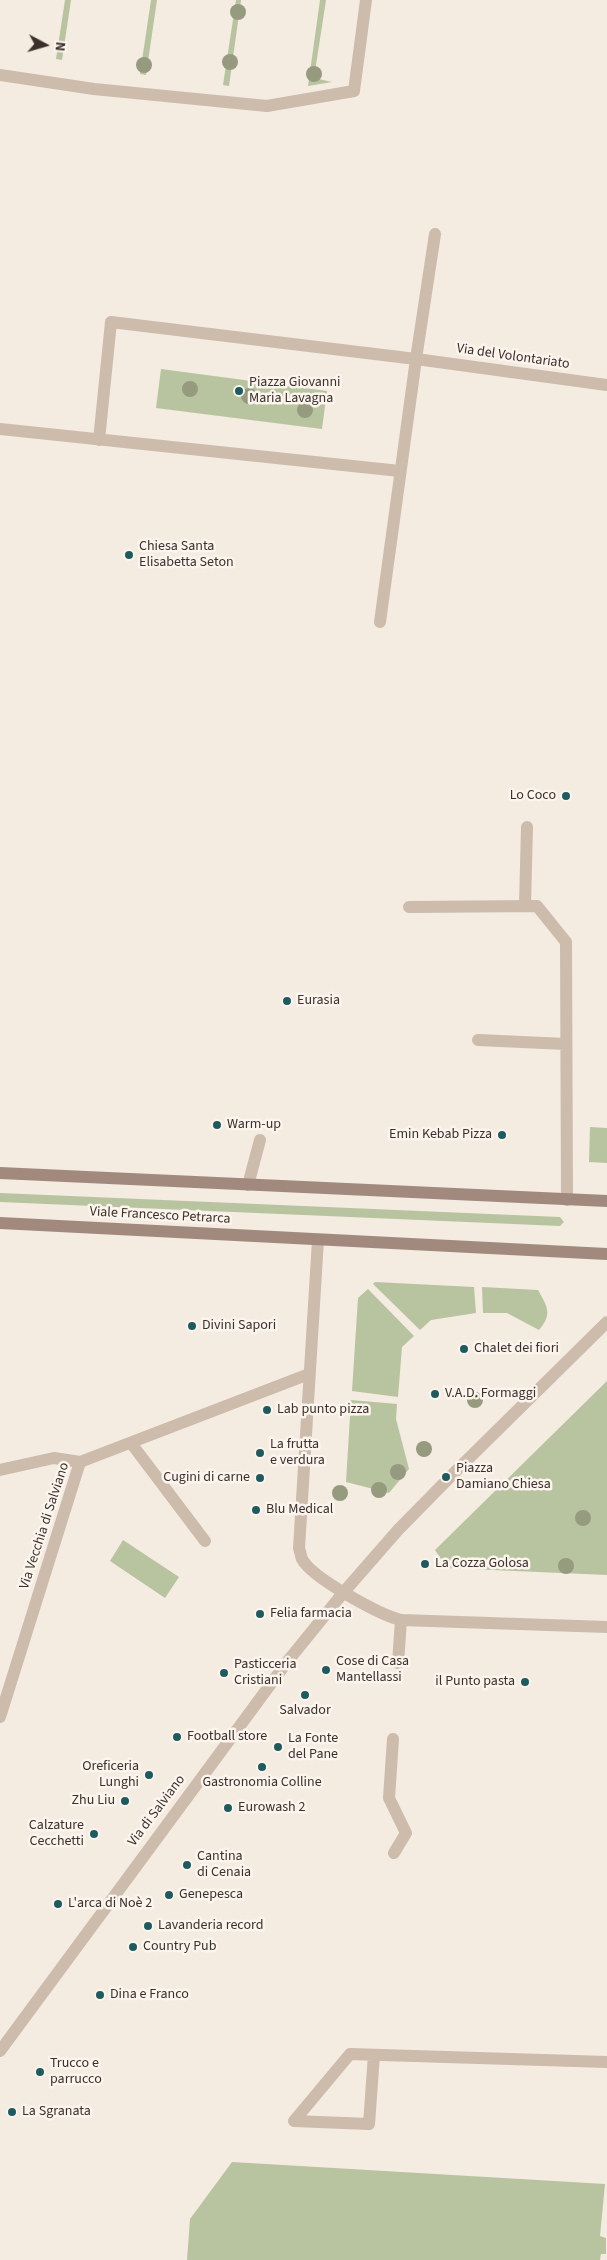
<!DOCTYPE html>
<html>
<head>
<meta charset="utf-8">
<style>
  body { margin:0 }
  #map { position:relative; width:607px; height:2260px; overflow:hidden; background:#f4ebe1; font-family:"Source Sans 3",sans-serif }
  canvas { display:block }
  .north { position:absolute; left:20px; top:20px; width:50px; height:50px; -webkit-text-stroke:4px #fbf5ee; paint-order:stroke; rotate:96deg; font-size:14px; font-weight:700; line-height:20px; text-align:center; color:#3b302b }
  .north::after { content:''; display:block; margin:auto; width:18px; height:22px; background:#3b302b; clip-path:polygon(50% 0,100% 100%,50% 72%,0 100%) }
</style>
</head>
<body>
<div id="map">
<canvas width="607" height="2260"></canvas>
<div class="north">N</div>
</div>
<script>
const ctx = document.querySelector('canvas').getContext('2d');
ctx.lineJoin = 'round';
function fillPath(path, color) { ctx.fillStyle = color; ctx.fill(path, 'evenodd'); }
function strokePath(path, color, width, dash) { ctx.strokeStyle = color; ctx.lineWidth = width; ctx.lineCap = dash ? 'butt' : 'round'; ctx.setLineDash(dash || []); ctx.stroke(path); }
function write(font, color, halo, rows, align = 'center') {
  ctx.font = font + ' "Source Sans 3",sans-serif'; ctx.lineWidth = 5; ctx.setLineDash([]); ctx.textBaseline = 'middle'; ctx.strokeStyle = halo; ctx.fillStyle = color; for (const [text, x, y, turn = 0] of rows) {
    ctx.save(); ctx.translate(x, y); ctx.rotate((+turn || 0) * Math.PI / 180); ctx.textAlign = isNaN(turn) ? turn : align; if (halo) ctx.strokeText(text, 0, 0); ctx.fillText(text, 0, 0); ctx.restore();
  }
}
fillPath(new Path2D(`
  M65,0h6l-9,60 -6,-1z
  M151,0h6l-11,75 -6,-1z
  M236,0h5l-12,86 -6,-1z
  M320,0h6l-12,78 18,4 -24,4z
  M161,369l166,22 -5,38 -166,-21z
  M590,1127l17,1v35l-18,-1z
  M0,1193l560,24 4,5 -4,4 -560,-24z
  M375,1282l99,5 2,26 -45,7 -11,10 -47,-46z
  M482,1287l56,3c9,16 15,24 1,40l-32,-17h-24z
  M368,1289l46,47 -12,11 -4,50 -46,-6 6,-93z
  M607,1381v194l-160,-7 -12,-18z
  M351,1400l46,4 -1,15 13,50 -20,24 -43,-11z
  M123,1540l56,37 -14,21 -55,-37z
  M232,2162l373,22 -5,52 6,2v16h-5l-1,6h-413l3,-41z`), '#b8c4a0');
strokePath(new Path2D(`
  M0,75l94,14 173,17 87,-15 12,-91
  M525,906l2,-79
  M409,907l128,-1 29,36 1,258
  M478,1040l88,4
  M248,1185l12,-45
  M131,1443l74,98
  M398,1663l3,-43
  M393,1739l-4,59 17,35 -12,20
  M374,2055l-5,69 -75,-3 56,-67 257,8`), '#cdbbac', 12);
strokePath(new Path2D(`
  M0,429l400,42
  M99,440l12,-118 305,37 191,26
  M380,622l36,-263 19,-125
  M318,1240l-19,308c1,3 2,8 3,11 10,19 78,56 99,61l206,7
  M0,1470l54,-12 26,4
  M0,1717l80,-255 229,-88
  M0,2051l287,-389 56,-69 55,-63 58,-59 151,-149`), '#cdbbac', 12);
strokePath(new Path2D(`
  M0,1173l607,28
  M0,1223l607,31`), '#a18a7d', 12);
ctx.fillStyle = '#969b7f';
for (const [x, y] of [
  [238,12],
  [230,62],
  [144,65],
  [314,74],
  [190,389],
  [249,396],
  [305,410],
  [475,1400],
  [424,1449],
  [398,1472],
  [379,1490],
  [340,1493],
  [583,1518],
  [566,1566]
]) { ctx.beginPath(); ctx.arc(x, y, 8, 0, 2 * Math.PI); ctx.fill(); }
for (const [x, y, r, color] of [
  [239,391,5,"#1f5a5e"],
  [129,555,5,"#1f5a5e"],
  [566,796,5,"#1f5a5e"],
  [287,1001,5,"#1f5a5e"],
  [217,1125,5,"#1f5a5e"],
  [502,1135,5,"#1f5a5e"],
  [192,1326,5,"#1f5a5e"],
  [464,1349,5,"#1f5a5e"],
  [435,1394,5,"#1f5a5e"],
  [267,1410,5,"#1f5a5e"],
  [260,1453,5,"#1f5a5e"],
  [446,1477,5,"#1f5a5e"],
  [260,1478,5,"#1f5a5e"],
  [256,1510,5,"#1f5a5e"],
  [425,1564,5,"#1f5a5e"],
  [260,1614,5,"#1f5a5e"],
  [326,1670,5,"#1f5a5e"],
  [224,1673,5,"#1f5a5e"],
  [525,1682,5,"#1f5a5e"],
  [305,1695,5,"#1f5a5e"],
  [177,1737,5,"#1f5a5e"],
  [278,1747,5,"#1f5a5e"],
  [262,1767,5,"#1f5a5e"],
  [149,1775,5,"#1f5a5e"],
  [125,1801,5,"#1f5a5e"],
  [228,1808,5,"#1f5a5e"],
  [94,1834,5,"#1f5a5e"],
  [187,1865,5,"#1f5a5e"],
  [169,1895,5,"#1f5a5e"],
  [58,1904,5,"#1f5a5e"],
  [148,1926,5,"#1f5a5e"],
  [133,1947,5,"#1f5a5e"],
  [100,1995,5,"#1f5a5e"],
  [40,2072,5,"#1f5a5e"],
  [12,2112,5,"#1f5a5e"]
]) { const dot = new Path2D(); dot.arc(x, y, r, 0, 2 * Math.PI); ctx.fillStyle = color; ctx.fill(dot); strokePath(dot, '#fbf5ee', 2); }
write('14px', '#3b302b', '#fbf5ee', [
  ["Via del Volontariato",513,357,8],
  ["Viale Francesco Petrarca",160,1216,3],
  ["Via Vecchia di Salviano",45,1526,-72],
  ["Via di Salviano",157,1811,-53]
]);
write('14px', '#3b302b', '#fbf5ee', [
  ["Piazza Giovanni",249,383],
  ["Maria Lavagna",249,399],
  ["Chiesa Santa",139,547],
  ["Elisabetta Seton",139,563],
  ["Lo Coco",556,796,"right"],
  ["Eurasia",297,1001],
  ["Warm-up",227,1125],
  ["Emin Kebab Pizza",492,1135,"right"],
  ["Divini Sapori",202,1326],
  ["Chalet dei fiori",474,1349],
  ["V.A.D. Formaggi",445,1394],
  ["Lab punto pizza",277,1410],
  ["La frutta",270,1445],
  ["e verdura",270,1461],
  ["Piazza",456,1469],
  ["Damiano Chiesa",456,1485],
  ["Cugini di carne",250,1478,"right"],
  ["Blu Medical",266,1510],
  ["La Cozza Golosa",435,1564],
  ["Felia farmacia",270,1614],
  ["Cose di Casa",336,1662],
  ["Mantellassi",336,1678],
  ["Pasticceria",234,1665],
  ["Cristiani",234,1681],
  ["il Punto pasta",515,1682,"right"],
  ["Salvador",305,1711,"center"],
  ["Football store",187,1737],
  ["La Fonte",288,1739],
  ["del Pane",288,1755],
  ["Oreficeria",139,1767,"right"],
  ["Lunghi",139,1783,"right"],
  ["Gastronomia Colline",262,1783,"center"],
  ["Zhu Liu",115,1801,"right"],
  ["Eurowash 2",238,1808],
  ["Calzature",84,1826,"right"],
  ["Cecchetti",84,1842,"right"],
  ["Cantina",197,1857],
  ["di Cenaia",197,1873],
  ["Genepesca",179,1895],
  ["L'arca di Noè 2",68,1904],
  ["Lavanderia record",158,1926],
  ["Country Pub",143,1947],
  ["Dina e Franco",110,1995],
  ["Trucco e",50,2064],
  ["parrucco",50,2080],
  ["La Sgranata",22,2112]
], 'left');
</script>
</body>
</html>
